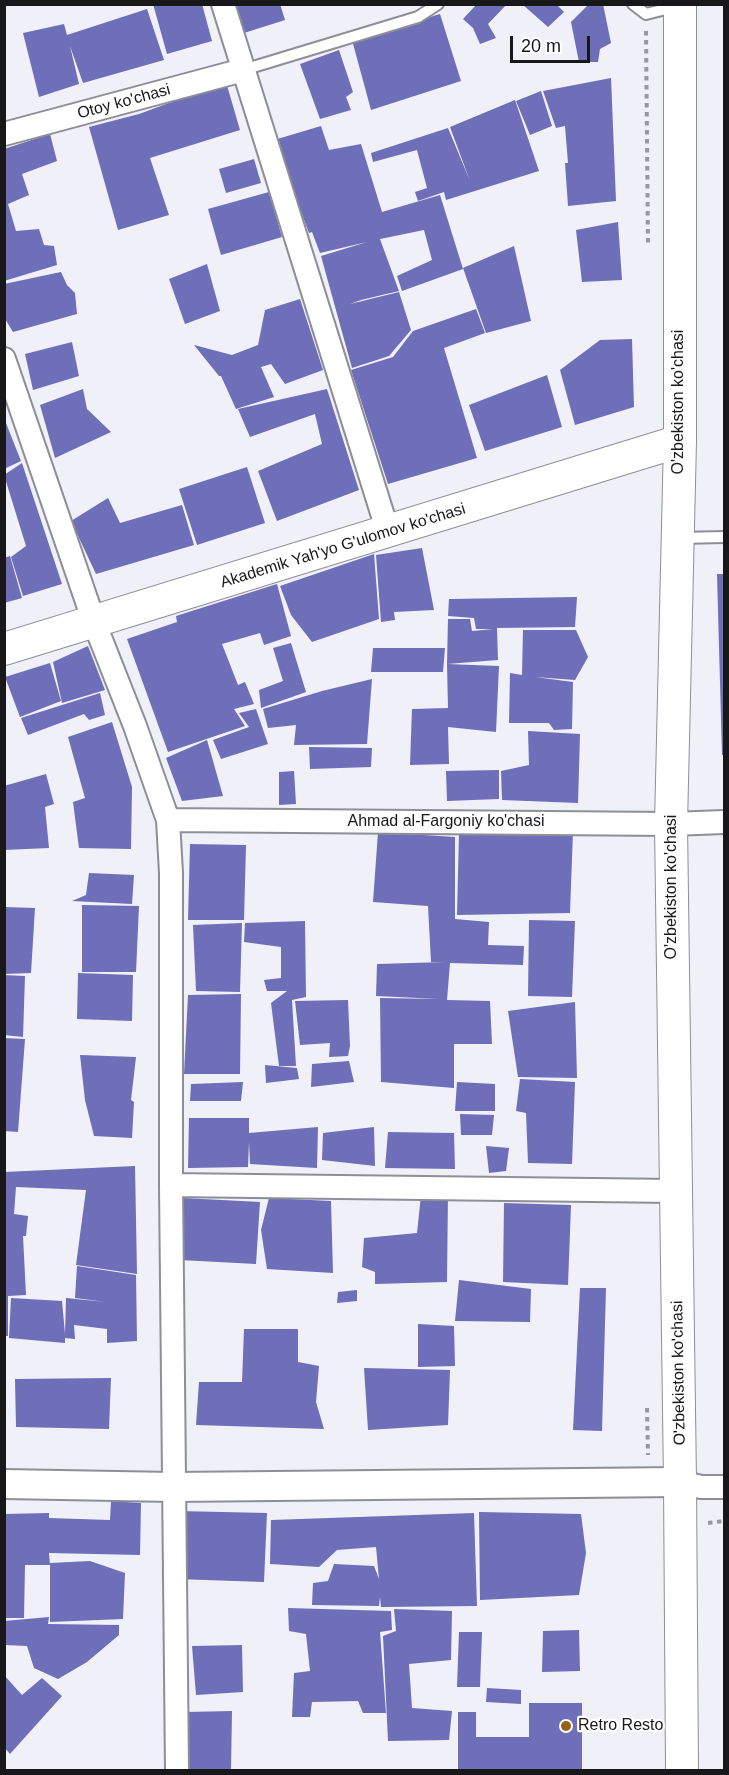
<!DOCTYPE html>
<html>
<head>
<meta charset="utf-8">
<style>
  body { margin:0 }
  #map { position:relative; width:729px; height:1775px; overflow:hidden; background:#eff0f8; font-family:Helvetica,sans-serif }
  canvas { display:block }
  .frame { position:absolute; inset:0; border:6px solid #18181b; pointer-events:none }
  .scale { position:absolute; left:510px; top:36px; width:80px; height:27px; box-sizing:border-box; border:3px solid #18181b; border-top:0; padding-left:8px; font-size:18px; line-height:21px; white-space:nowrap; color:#18181b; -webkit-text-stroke:4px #fefefe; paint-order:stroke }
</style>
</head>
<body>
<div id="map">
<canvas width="729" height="1775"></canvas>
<div class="frame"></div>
<div class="scale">20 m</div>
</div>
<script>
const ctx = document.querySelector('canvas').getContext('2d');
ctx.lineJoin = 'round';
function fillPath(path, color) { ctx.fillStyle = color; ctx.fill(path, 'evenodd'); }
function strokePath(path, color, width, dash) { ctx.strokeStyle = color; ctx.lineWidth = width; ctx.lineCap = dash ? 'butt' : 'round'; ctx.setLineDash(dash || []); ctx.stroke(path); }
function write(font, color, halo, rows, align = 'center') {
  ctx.font = font + ' Helvetica,sans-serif'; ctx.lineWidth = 4.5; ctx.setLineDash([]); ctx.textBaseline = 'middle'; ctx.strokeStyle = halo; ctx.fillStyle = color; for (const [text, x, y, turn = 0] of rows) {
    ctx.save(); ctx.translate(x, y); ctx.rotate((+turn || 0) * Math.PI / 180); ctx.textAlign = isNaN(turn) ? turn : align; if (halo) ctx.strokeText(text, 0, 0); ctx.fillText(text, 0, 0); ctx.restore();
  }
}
fillPath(new Path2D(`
  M153,4h49l10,37 -45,13z
  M235,4h45l5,16 -41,13z
  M477,4h30l-19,20 8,14 -16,6 -7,-16 -10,-9z
  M522,4h34l8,8 -16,15z
  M603,4l8,39 -11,6 -2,13h-19l-8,-40 17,-17z
  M147,9l17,51 -81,23 -13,-37 9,38 -40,13 -16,-64 41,-9 3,11z
  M440,14l21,67 -90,29 -19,-70z
  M339,50l14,42 -7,5 5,13 -31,9 -20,-55z
  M611,78l5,123 -48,5 -3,-43h3l-3,-37 -9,2 -13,-37z
  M226,82l14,48 -90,28 19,57 -51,15 -29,-103 50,-13z
  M541,91l11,35 -22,9 -14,-34z
  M515,100l24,71 -93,29 -2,-8 -26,9 -3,-9 12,-4 -10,-38 -44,12 -2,-9 77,-25 22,53 -20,-54z
  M321,126l8,24 32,-6 21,68 58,-17 23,74 -61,22 -5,-15 35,-16 -8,-30 -44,9 19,52 -38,9 -11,4 49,-12 12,38 -22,26 -37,12 -31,-112 46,-14 -47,11 -8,-21 -3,1 -35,-93z
  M50,134l7,27 -35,13 7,21 -21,9 8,27 23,-2 5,16 10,1 3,19 -53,16v-132z
  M254,159l7,24 -35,10 -7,-24z
  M269,192l13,45 -61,18 -13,-46z
  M618,222l4,58 -40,2 -6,-52z
  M514,246l17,75 -45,12 -23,-65z
  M207,264l13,47 -35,13 -16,-45z
  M61,272l6,13 8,8 2,21 -64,18 -9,-15v-33z
  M300,299l23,71 -38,14 -14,-20 -10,3 13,30 -38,12 -15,-33h-2l-25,-31 38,10 26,-10 7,-35z
  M476,309l9,24 -41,15 33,110 -89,26 -37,-114 42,-13 20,-26z
  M632,339l2,68 -59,18 -15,-55 40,-30z
  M72,342l7,34 -46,14 -8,-36z
  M547,375l15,52 -77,24 -16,-46z
  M83,389l4,20 24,23 -56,26 -15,-53z
  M327,389l32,101 -82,31 -19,-50 64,-27 -7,-30 -65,23 -12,-28z
  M4,418l17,43 -17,8z
  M22,463l40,121 -39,12 -12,-39 15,-11 -22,-71z
  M247,467l18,56 -68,22 -18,-56z
  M108,498l12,25 62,-18 12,40 -98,29 -25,-53z
  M422,548l12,62 -40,2 1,8 -14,2 -5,-67z
  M374,554l5,65 -67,23 -21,-27 -11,-29z
  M10,556l12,42 -18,5v-45z
  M717,574h7v181h-2z
  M277,584l14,52 -27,9 -4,-12 -38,11 16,41 7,-3 9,22 -20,5 11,17 -77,26 -41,-113 50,-17 -1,-6z
  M577,597l-2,30 -78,1 1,32 -51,4 52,2 -3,66 -48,-5 1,37 -39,1 2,-56 36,-1 -1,-44 1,-45h22l2,12 21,-2h-17l-2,-11 -26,-2 1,-17z
  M523,630h53l12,27 -13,23 -40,-3 38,5 -1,47 -18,1 -5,-7h-40l1,-50 12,2z
  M291,643l15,49 -45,16 -2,-18 24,-9 -10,-33z
  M88,646l17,44 -43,13 -9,-41z
  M373,648h72l-2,24h-72z
  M50,663l11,38 -41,16 -15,-40z
  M372,679l-5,65 -73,1 2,-20 -28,3 -5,-19 59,-18z
  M100,693l5,22 -16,5 -5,-6 -56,21 -7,-17z
  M256,709l12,35 -47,15 -8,-19 36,-13 -10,-14z
  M112,722l20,65 -1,62 -52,-1 -6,-46 12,-4 -17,-61z
  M528,731l52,3 -2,69 -76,-3 -1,-29 28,-6z
  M207,740l16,56 -41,5 -16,-43z
  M309,747l63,1 -1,19 -61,2z
  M499,770v29l-52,2 -1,-30z
  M294,771l2,33 -17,1v-33z
  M46,774l8,30 -9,3 4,41 -45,2v-64z
  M573,831l-3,82 -113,2 2,-82z
  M378,832l77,5v82l34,3 -1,23 36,1 -1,19 -73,-2 -3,37 43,1 2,43h-38v44l-73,-6 -1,-84 59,1 -63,-3 1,-32 68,-2h-14l-3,-56 -55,-4z
  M190,844l56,1 -2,75h-56z
  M89,873l45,2 -2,29 -60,-3 14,-6z
  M82,905l57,1 -3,66h-54z
  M4,907l31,1 -4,65 -27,1z
  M529,920l46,1 -3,76 -44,-1z
  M305,921l1,76 -14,3 4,66h-17l-8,-63 16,-12h-20l-3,-11 17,-2v-31l-37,-5 1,-19z
  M242,923l-2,69 -44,-1 -3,-66z
  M78,973l55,2 -1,46 -55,-2z
  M4,975l21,1 -2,61 -19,-2z
  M241,994l-1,80h-56l4,-79z
  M348,1000l2,46 -2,10 -19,1 1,-14 -30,2 -5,-44z
  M575,1002l2,76 -59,-1 -10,-66z
  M4,1038l21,1 -7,93 -14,-1z
  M80,1055l56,2 -5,43 3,2 -2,36 -38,-2 -9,-36z
  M349,1061l5,21 -43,5 1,-23z
  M265,1065l32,3 2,11 -33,4z
  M520,1079l55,3 -3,82 -44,-1 -2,-50 -10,-2z
  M243,1082l-2,19h-51l1,-17z
  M457,1082l38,2v27h-40z
  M460,1114l34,1 -2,20h-31z
  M189,1118h60v15l69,-6 -1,41 -67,-4 -1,-22 -1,25 -60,1z
  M374,1127l1,39 -53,-6 1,-27z
  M388,1132l66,1 1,36 -70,-1z
  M486,1146l23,2 -3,23 -17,2z
  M135,1166l2,108 -61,-9 10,-75 -70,-3 -2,27 14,2 -2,20h-3l3,59 -18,1v40h-4v-164z
  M448,1192l-1,90 -72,2v-12l-13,-5 2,-29 53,-5 4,-38z
  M183,1198l77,4 -4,62 -76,-4z
  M269,1198l62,3 2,72 -66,-4 -6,-39z
  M504,1203l67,2 -3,80 -65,-3z
  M77,1266l59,9 1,66 -30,2v-14l-33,-4 1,14 -10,-1v5l-56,-5 2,-40 51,3 3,33 1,-36 40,4 -31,-4z
  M459,1280l72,9 -1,33 -75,-1z
  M580,1288h26l-4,143 -29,-1z
  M357,1290v11l-20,2 1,-11z
  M418,1324l36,2 1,40 -37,1z
  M244,1329h54v33l21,4 -3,36 8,27 -128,-4 3,-43h43z
  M364,1368l86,2 -2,55 -80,5z
  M111,1378l-2,51 -93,-2 -1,-48z
  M111,1501l30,2 -1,52 -91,-2 1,12h-25l-1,53h-20v-104l45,-1v5l61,2z
  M178,1511l89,2 -3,69 -88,-3z
  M479,1512l102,2 5,39 -7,42 -99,5z
  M474,1513l3,93 -96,1 -1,-10 -1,9 -67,-1 1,-22 15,-2 6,-17 40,2 5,13 -3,-32 -39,3 -18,17 -49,-3 1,-44z
  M90,1561l35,12 -2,46 -73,3v-59z
  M288,1608l103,3 1,19 -12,2 6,81h-23l-5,-12 -46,1 -2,15h-18l2,-44 16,-2 -4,-37 -17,-3z
  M394,1609l58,2 -1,49 -42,4 3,44 40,3 -3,29 -61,1 -5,-105 13,-5z
  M49,1617l-1,7 71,1v10l-32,27 -29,17 -24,-11 -7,-22 -23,-1v-24z
  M579,1630l1,41 -38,1 1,-41z
  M459,1632h23l-2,55h-23z
  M242,1645l1,47 -47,3 -4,-49z
  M4,1675l18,20 20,-17 20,18 -52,58 -6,-7z
  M487,1688l34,2v14l-35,-2z
  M529,1703h53v67h-124v-58h18v25h53z
  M232,1711l-1,59h-45v-58z`), '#6e6eb9');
const service = new Path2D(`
  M633,4l13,10 32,-8
  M243,70l175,-53 20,-13
  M679,538l45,-1`);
const minor = new Path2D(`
  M223,4l165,528
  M4,134l239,-64
  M4,359l90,263 41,104 33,94 3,53v312l6,585
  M168,820l503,4 53,-2
  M171,1185l505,6
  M680,1482l21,5h23`);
const tertiary = new Path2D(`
  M4,1484l169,3 507,-5`);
const secondary = new Path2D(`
  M680,4v437l-9,383 9,658 2,288
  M4,649l676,-208`);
strokePath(service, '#8e8f96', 14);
strokePath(minor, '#8e8f96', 26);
strokePath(tertiary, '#8e8f96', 32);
strokePath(secondary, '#8e8f96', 34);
strokePath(new Path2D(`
  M646,31l2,215
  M647,1408l1,47
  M708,1523l16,-2`), '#97989e', 4, [4.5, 4.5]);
strokePath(service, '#fff', 10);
strokePath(minor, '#fff', 22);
strokePath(tertiary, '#fff', 28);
strokePath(secondary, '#fff', 32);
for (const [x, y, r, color] of [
  [566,1726,6,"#936212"]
]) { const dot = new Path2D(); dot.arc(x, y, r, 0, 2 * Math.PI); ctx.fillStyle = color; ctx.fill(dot); strokePath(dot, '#fefefe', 2); }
write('16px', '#18181b', '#fefefe', [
  ["Otoy ko'chasi",124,102,-15],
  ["O'zbekiston ko'chasi",679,402,-90],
  ["Akademik Yah'yo G'ulomov ko'chasi",343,546,-17],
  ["Ahmad al-Fargoniy ko'chasi",446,822],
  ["O'zbekiston ko'chasi",672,887,-90],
  ["O'zbekiston ko'chasi",679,1373,-91]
]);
write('16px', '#18181b', '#fefefe', [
  ["Retro Resto",578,1726]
], 'left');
</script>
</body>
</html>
